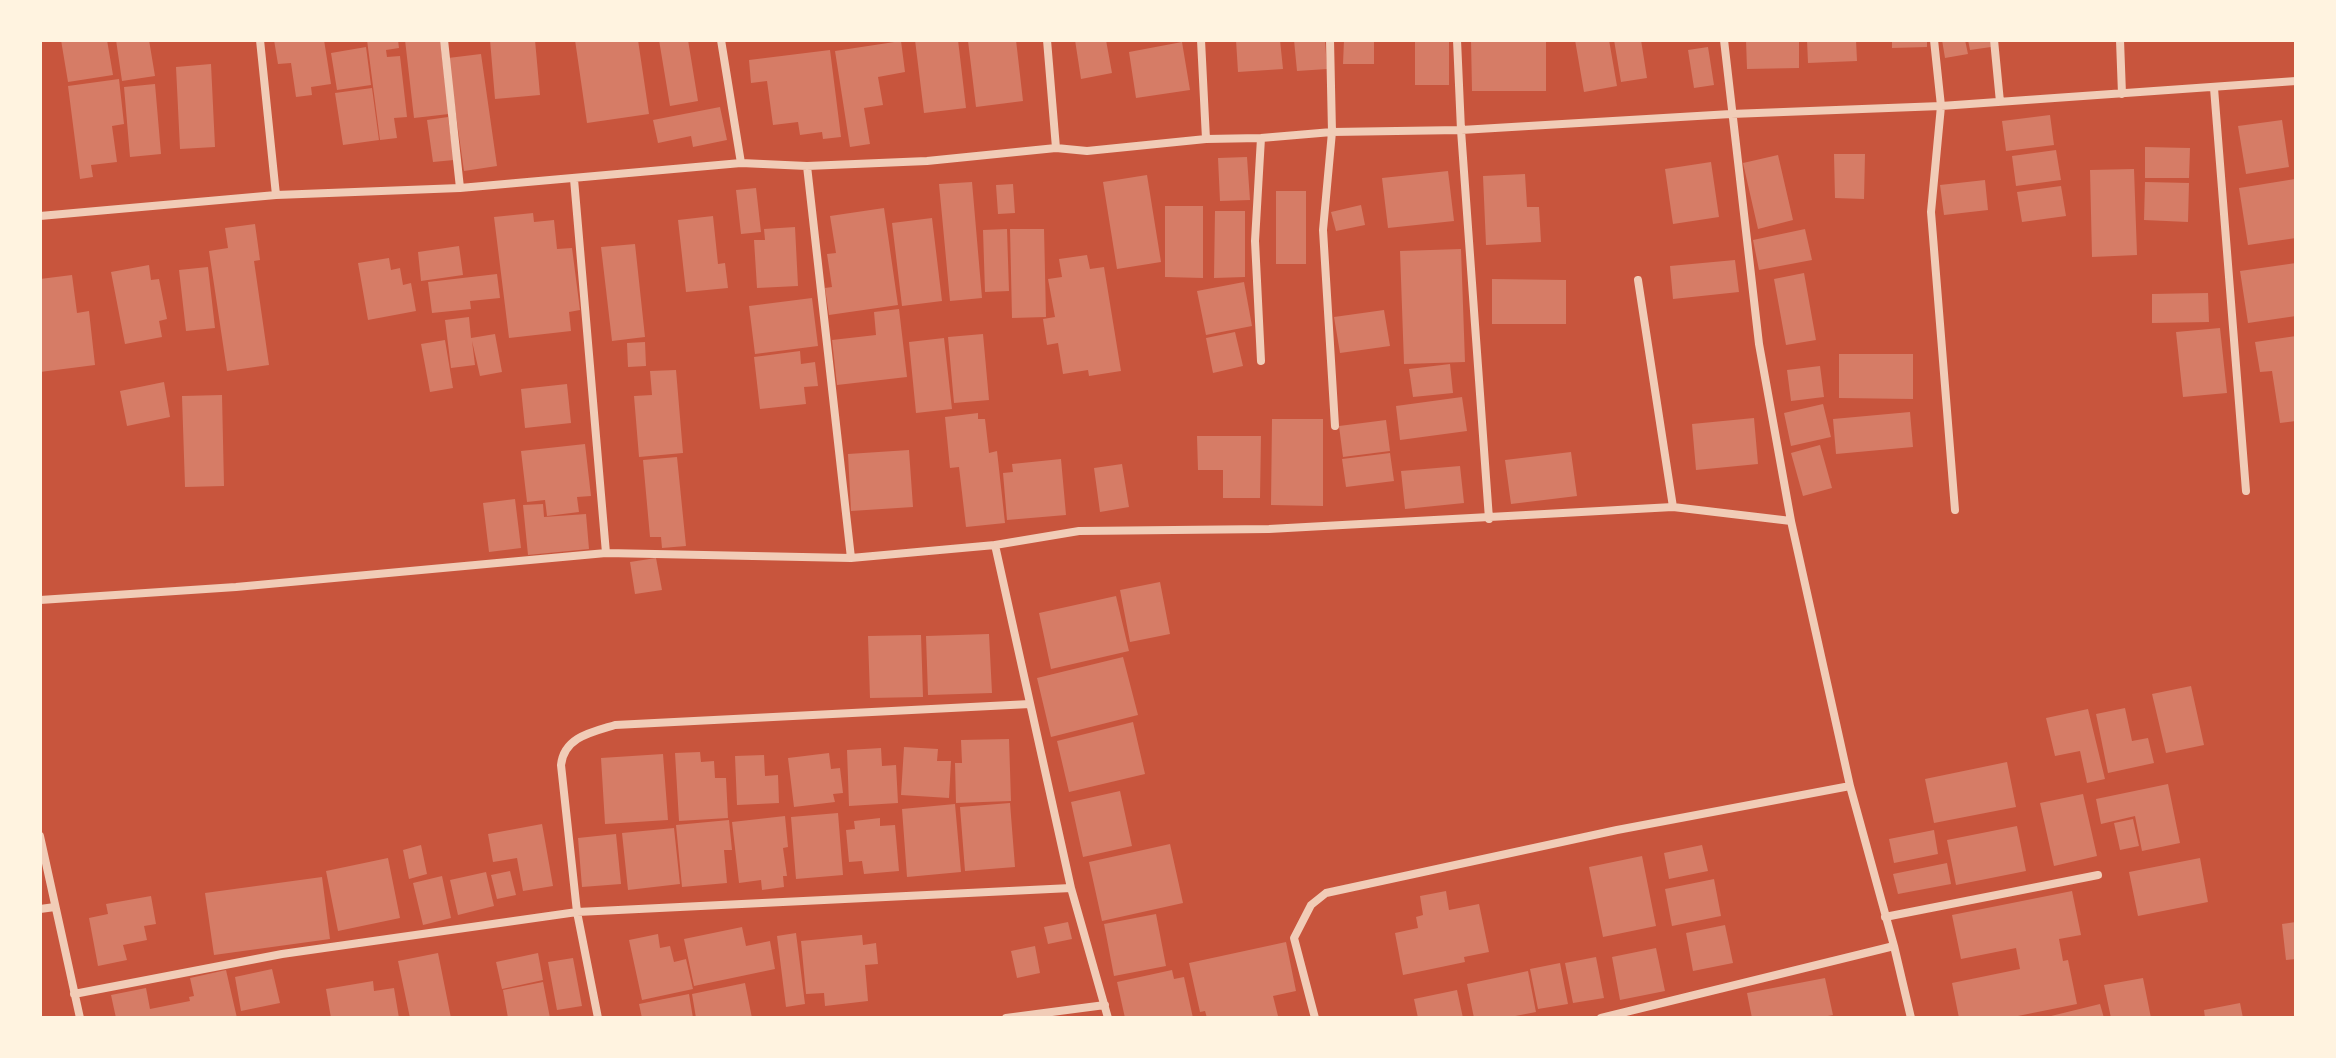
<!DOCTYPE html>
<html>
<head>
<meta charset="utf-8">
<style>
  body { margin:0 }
  #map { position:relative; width:2336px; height:1058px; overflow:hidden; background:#c8553d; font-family:Jost,sans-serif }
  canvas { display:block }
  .frame { position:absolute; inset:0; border:42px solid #fff3e0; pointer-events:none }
</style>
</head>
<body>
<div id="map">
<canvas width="2336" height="1058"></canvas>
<div class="frame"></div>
</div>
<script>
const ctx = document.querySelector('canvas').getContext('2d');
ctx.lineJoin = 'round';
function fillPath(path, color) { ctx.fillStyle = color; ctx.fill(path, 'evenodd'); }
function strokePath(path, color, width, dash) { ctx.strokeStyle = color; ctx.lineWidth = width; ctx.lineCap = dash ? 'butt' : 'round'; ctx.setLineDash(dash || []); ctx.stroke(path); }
fillPath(new Path2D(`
  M61,40h46l6,35 -45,7z
  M116,40h33l6,36 -33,5z
  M274,40h50l7,44 -20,3 1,8 -16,2 -5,-34 -13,1z
  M367,40h31l1,8 -13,2 1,7 13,-1 7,61 -13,1 3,20 -17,2z
  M405,40h35l9,74 -35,4z
  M490,40h45l5,55 -45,4z
  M575,40h63l11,74 -62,9z
  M659,40h29l10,61 -28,5z
  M915,40h43l8,68 -42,5z
  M1016,40l7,61 -47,6 -8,-66z
  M1075,40h31l6,33 -31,6z
  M1236,40h44l3,29 -45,3z
  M1294,40h31l2,29 -30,2z
  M1344,40h30v24h-31z
  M1415,40h34v45h-34z
  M1471,40h75v51h-74z
  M1575,40h34l8,46 -33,6z
  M1614,40h27l6,38 -26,4z
  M1746,40h53v28l-52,1z
  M1807,40h49l1,21 -49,2z
  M1892,40h35v7l-35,1z
  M1942,40h23l3,14 -23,4z
  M1968,40h22l1,7 -21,3z
  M901,41l4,31 -27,5 5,28 -19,3 6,36 -20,3 -15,-96z
  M1182,42l8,48 -54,8 -7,-46z
  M366,47l5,38 -34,5 -6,-37z
  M1708,47l6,38 -20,3 -6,-38z
  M830,50l11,87 -18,2 -1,-7 -22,3 -2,-13 -25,3 -6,-44 -16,2 -2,-23z
  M481,54l16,112 -33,5 -16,-113z
  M211,64l4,83 -35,2 -4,-82z
  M119,79l5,45 -12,2 5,36 -26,3 2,12 -13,2 -12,-93z
  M155,84l6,70 -31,3 -6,-70z
  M372,88l7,52 -36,5 -8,-52z
  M720,107l7,33 -34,7 -2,-11 -33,7 -5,-23z
  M2050,115l4,30 -48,6 -4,-30z
  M448,117l6,43 -21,2 -6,-42z
  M2282,120l7,47 -43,7 -8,-48z
  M2145,147l45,1 -1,30h-44z
  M2056,150l5,30 -45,6 -4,-30z
  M1834,154h31l-1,45 -29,-1z
  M1778,155l15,65 -35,9 -15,-66z
  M1247,157l3,43 -30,1 -2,-43z
  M1711,162l8,55 -46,7 -8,-55z
  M2134,169l3,86 -45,2 -2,-87z
  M1448,171l6,50 -66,7 -6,-50z
  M1525,174l2,33h12l2,35 -55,3 -3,-69z
  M1147,175l14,87 -44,7 -14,-87z
  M2295,179l1,59 -48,7 -9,-57z
  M1985,180l3,30 -44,5 -4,-30z
  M972,182l10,116 -32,3 -11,-117z
  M2145,182l44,1 -1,39 -44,-2z
  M1013,184l2,29 -17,1 -2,-29z
  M2061,186l5,30 -44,6 -5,-30z
  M756,188l5,44 -20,2 -5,-44z
  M1276,191h30v73h-30z
  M1361,205l4,20 -29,6 -5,-19z
  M1165,206h38v72l-38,-1z
  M884,208l14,97 -69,10 -4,-27 7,-1 -5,-33 9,-1 -6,-37z
  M1215,211h30v66l-31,1z
  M533,213l1,9 20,-2 3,29 15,-1 8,62 -11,2 2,19 -62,7 -15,-121z
  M713,216l5,48 7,-1 3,25 -42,4 -8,-72z
  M932,218l10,83 -40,5 -10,-83z
  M255,224l5,36 -6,1 15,104 -42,6 -18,-120 19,-3 -3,-20z
  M795,227l3,59 -41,2 -3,-48h11l-1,-11z
  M1007,229l2,62 -24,1 -2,-62z
  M1010,229h34l2,88 -34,1z
  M1805,229l7,31 -53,10 -6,-30z
  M635,244l10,93 -33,4 -11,-94z
  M459,246l4,29 -42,6 -3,-29z
  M1461,249l4,113 -61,2 -4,-113z
  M1087,255l3,14 14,-2 17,104 -32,5 -1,-6 -25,4 -5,-31 -11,2 -4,-26 12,-2 -7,-38 14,-2 -3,-18z
  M389,258l2,12 9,-2 3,17 8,-2 5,28 -48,9 -10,-57z
  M1735,260l4,32 -66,7 -3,-33z
  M2296,263v53l-48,7 -8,-52z
  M149,265l2,15 8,-1 8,40 -8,2 3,16 -37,7 -14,-72z
  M208,267l7,61 -29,3 -7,-61z
  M1804,273l12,67 -30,5 -12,-66z
  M497,274l3,24 -30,3 1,8 -39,4 -4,-31z
  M72,275l5,38 12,-2 6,54 -55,7v-93z
  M1492,279l74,1v44h-74z
  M1244,282l8,44 -46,9 -9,-44z
  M2208,293l1,29 -57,1v-29z
  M812,298l6,48 -63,8 -6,-48z
  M899,309l8,68 -70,8 -5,-45 44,-5 -2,-23z
  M1384,310l6,36 -50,7 -6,-36z
  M469,317l2,21 24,-4 7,38 -22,4 -8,-35 3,24 -24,3 -6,-48z
  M2220,328l7,65 -44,4 -7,-65z
  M1235,332l8,34 -30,7 -7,-35z
  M983,334l6,66 -35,3 -6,-66z
  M2296,336v85l-16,2 -8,-52 -12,1 -5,-30z
  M944,338l8,71 -36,4 -7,-71z
  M445,340l8,48 -23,4 -9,-48z
  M645,342l1,24 -18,1 -1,-24z
  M800,351l1,13 14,-2 3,24 -14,1 2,17 -46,5 -6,-52z
  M1839,354h74v45l-74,-1z
  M1450,364l3,29 -40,4 -4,-28z
  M1820,366l4,31 -33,4 -4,-31z
  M676,370l7,83 -44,4 -5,-61 18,-1 -2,-24z
  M164,382l6,35 -43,9 -7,-35z
  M567,384l4,39 -46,5 -4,-39z
  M222,395l2,91 -39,1 -3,-91z
  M1462,397l5,34 -67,9 -4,-34z
  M1823,404l8,33 -40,9 -7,-33z
  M1910,412l3,35 -77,7 -3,-35z
  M978,413v6h7l4,34 8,-2 8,72 -39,4 -7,-60 -9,1 -5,-51z
  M1754,418l4,46 -62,6 -4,-46z
  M1272,419h51v87l-52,-1z
  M1386,420l4,31 -47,6 -4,-31z
  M1197,436h64l-1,62h-37v-28h-25z
  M585,444l6,52 -14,1 2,15 -32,4 -2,-16 -18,2 -6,-51z
  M1820,445l12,43 -29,8 -12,-43z
  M909,450l4,57 -62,4 -3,-57z
  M1571,452l6,44 -66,8 -6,-44z
  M1390,453l4,28 -48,6 -4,-28z
  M677,457l9,89 -24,2 -1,-11h-11l-7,-77z
  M1061,459l5,56 -59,5 -4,-47 10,-1 -1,-8z
  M1122,464l7,43 -29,5 -6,-44z
  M1460,466l4,37 -59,6 -4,-38z
  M515,499l6,49 -32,4 -6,-49z
  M543,504l1,13 42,-3 3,35 -61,6 -5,-50z
  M656,558l6,32 -27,4 -5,-32z
  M1160,582l10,52 -40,8 -10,-52z
  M1116,596l13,55 -78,18 -12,-56z
  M989,634l3,59 -64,2 -2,-59z
  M921,635l2,62 -53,1 -2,-62z
  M1123,657l15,58 -87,22 -14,-59z
  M2191,686l13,59 -38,8 -14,-59z
  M2125,708l7,33 16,-3 6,25 -46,10 -12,-59z
  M2088,709l17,70 -18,4 -7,-32 -25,5 -9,-38z
  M1133,722l12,52 -76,18 -12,-51z
  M1009,739l2,62 -55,2 -1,-40h7l-1,-23z
  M904,747l34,2 -1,12h14l-2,37 -48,-3z
  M881,748l1,18 14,-1 2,38 -49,3 -2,-56z
  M700,752l1,10 13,-1 1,17h11l2,40 -49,3 -4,-68z
  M829,753l2,16 9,-1 3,25 -10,1 2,8 -41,5 -6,-49z
  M663,754l5,66 -63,4 -4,-66z
  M764,755l1,21 13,-1 1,28 -42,2 -2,-49z
  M2007,762l9,45 -82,16 -9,-44z
  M2168,784l12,59 -38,8 -7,-35 -34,8 -5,-25z
  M1120,791l12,55 -49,11 -12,-55z
  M2083,794l14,62 -43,10 -14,-63z
  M1010,803l5,64 -50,4 -5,-64z
  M955,804l6,68 -54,5 -5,-68z
  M838,813l5,62 -47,4 -5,-62z
  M785,816l3,31 -5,1 4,28h-4l1,11 -22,3 -1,-10 -22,3 -7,-61z
  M880,818v8l15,-1 4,46 -35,3 -2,-13 -13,1 -3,-32 9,-1 -1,-8z
  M2133,819l6,27 -19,4 -6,-27z
  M729,820l3,30h-8l3,33 -45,4 -6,-62z
  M542,824l11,62 -30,5 -6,-33 -24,4 -5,-28z
  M2017,826l9,45 -70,14 -9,-45z
  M674,828l6,56 -52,6 -6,-57z
  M1934,830l4,24 -44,9 -5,-24z
  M616,834l5,50 -39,3 -4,-49z
  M1170,844l13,59 -81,18 -13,-59z
  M421,845l6,29 -18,5 -6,-29z
  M1702,845l6,26 -39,8 -5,-26z
  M1642,856l14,70 -53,11 -14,-70z
  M388,858l12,60 -62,13 -12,-60z
  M2200,858l8,44 -70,14 -9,-44z
  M1947,863l4,21 -53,10 -5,-20z
  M510,871l6,24 -19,4 -6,-24z
  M486,872l8,34 -36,9 -8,-35z
  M442,876l9,42 -28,7 -10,-42z
  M322,877l8,62 -116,16 -9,-62z
  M1714,879l7,37 -49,10 -7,-37z
  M1446,891l3,19 30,-6 10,48 -25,5 1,5 -62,13 -8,-42 23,-5 -2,-11 7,-2 -3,-19z
  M2072,891l9,44 -22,4 4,22 5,-1 9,44 -69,14h-49l-7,-35 68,-14 -4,-21 -55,11 -9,-44z
  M151,896l5,28 -12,2 3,14 -24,5 4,15 -29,6 -9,-48 19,-4 -2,-10z
  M1156,914l10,52 -52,10 -10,-52z
  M1068,922l4,17 -24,5 -4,-17z
  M2296,922v37l-10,1 -4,-36z
  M1725,925l8,38 -40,8 -7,-38z
  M742,927l4,19 24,-5 5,28 -81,17 -10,-47z
  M796,933l9,71 -19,3 -9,-71z
  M658,934l2,14 10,-2 4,16 12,-3 7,30 -51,11 -13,-60z
  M862,935l1,10 13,-2 2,21 -13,1 3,36 -43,5 -1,-13 -18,1 -5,-53z
  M1286,942l10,49 -23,5 5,20 -71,2 -2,-7 -5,1 -11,-49z
  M1035,946l5,27 -23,5 -6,-27z
  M1656,948l9,43 -45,9 -8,-43z
  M438,953l13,65h-41l-12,-57z
  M538,953l5,27 -41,9 -6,-27z
  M1596,957l8,41 -31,5 -8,-40z
  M573,958l9,48 -25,4 -9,-48z
  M1560,963l8,41 -30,5 -8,-40z
  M272,969l8,34 -39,8 -6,-34z
  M226,970l11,48h-121l-5,-23 35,-7 4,21 40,-8 -1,-4 5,-1 -4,-18z
  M1172,970l2,9 10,-2 9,41h-68l-8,-36z
  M1528,971l8,41 -31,6h-31l-7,-34z
  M1825,978l8,37 -16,3h-65l-5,-25z
  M2143,978l8,40h-40l-7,-33z
  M373,981l1,10 20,-3 5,30h-68l-5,-29z
  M543,982l7,36h-42l-5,-28z
  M745,983l7,35h-56l-4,-24z
  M1457,990l6,28h-45l-4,-19z
  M689,994l4,24h-51l-3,-14z
  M2240,1003l3,15h-38l-1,-8z
  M2100,1004l4,14h-57v-1z`), '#d67c66');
strokePath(new Path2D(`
  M260,40l16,155
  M444,40l16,148
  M721,40l20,123
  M1047,40l9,108
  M1201,40l5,99
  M1330,40l2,92 -9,98 12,196
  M1457,40l4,90 28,389
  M1724,40l35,304 32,177 59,265 44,160 17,72
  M1934,40l7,66 -10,106 24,298
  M1994,40l6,62
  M2120,40l2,54
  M2214,88l32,403
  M1261,138l-6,103 6,120
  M807,166l44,392 144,-13 84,-14 190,-2 404,-22 118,14
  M574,179l32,374
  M40,216l236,-21 184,-7 281,-25 66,3 120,-5 129,-13 31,3 119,-12 55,-1 71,-6 129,-2 270,-16 210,-8 355,-25
  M1638,280l35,227
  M995,545l76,343 37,130
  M40,600l196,-13 370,-34 245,5
  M40,836l40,182
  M40,909l15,-2
  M1885,917l213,-42
  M74,994l208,-40 295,-42 494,-24
  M598,1018l-21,-106 -16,-147c3,-28 31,-33 54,-40l415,-21
  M1006,1018l99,-13
  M1315,1018l-21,-80 17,-33 15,-12 291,-63 233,-44
  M1601,1018l293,-72`), '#f1ccb7', 8);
</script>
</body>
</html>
